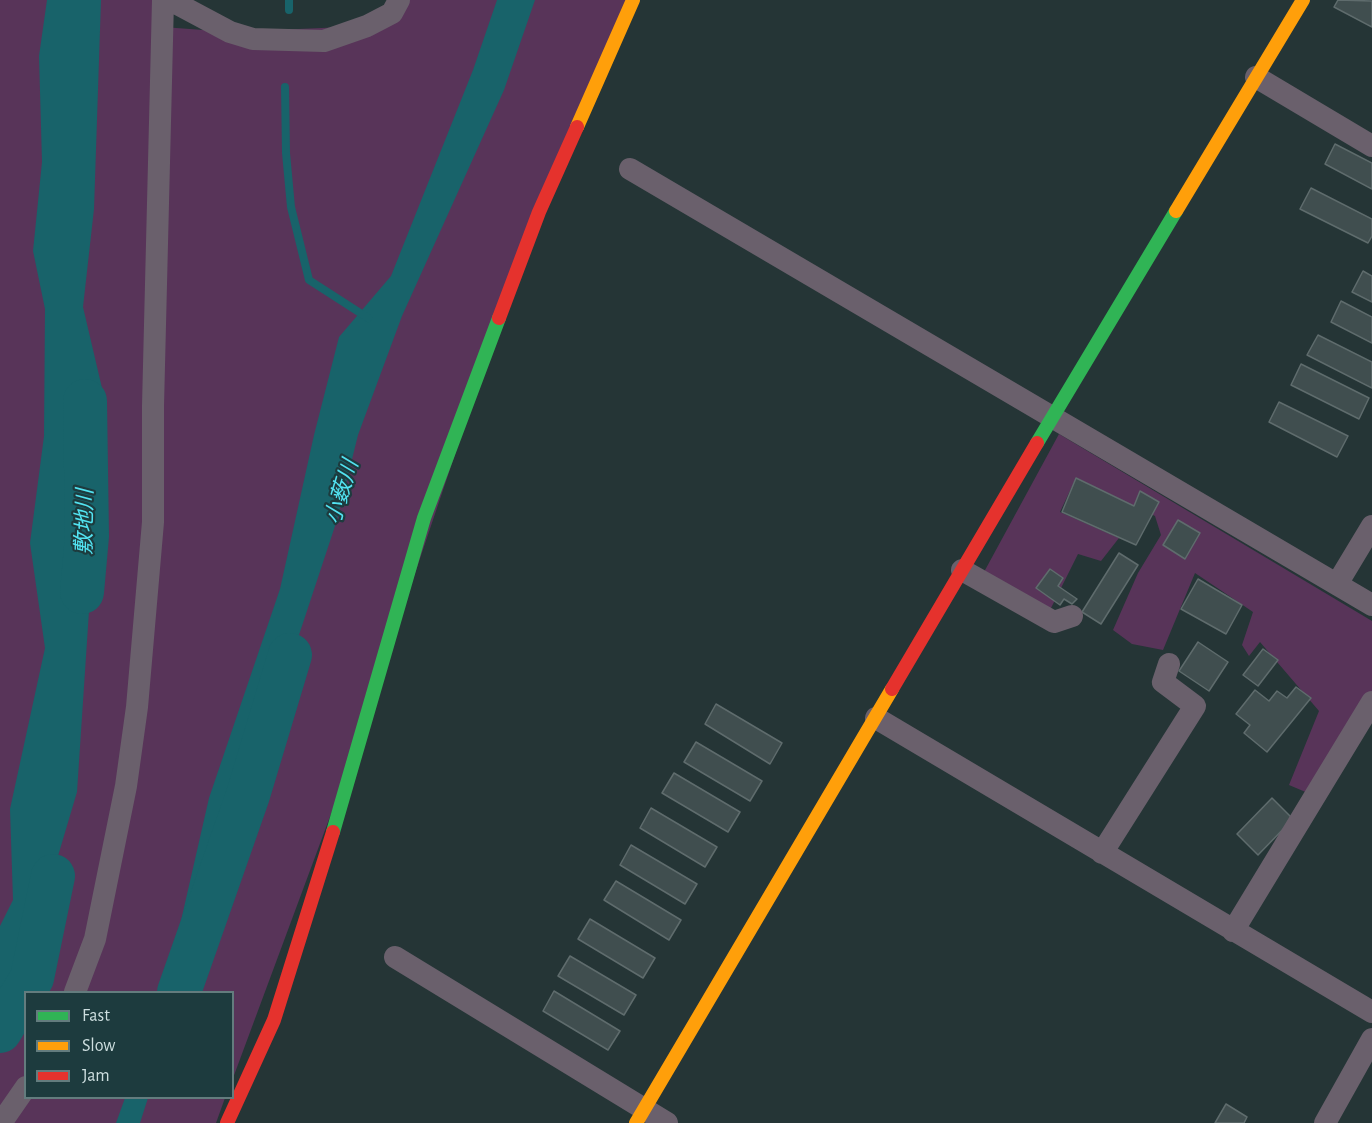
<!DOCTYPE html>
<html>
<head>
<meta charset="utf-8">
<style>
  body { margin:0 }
  #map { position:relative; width:1372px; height:1123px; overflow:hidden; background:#253536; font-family:"Alegreya Sans",sans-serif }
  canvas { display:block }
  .legend { position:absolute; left:24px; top:991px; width:210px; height:108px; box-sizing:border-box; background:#1d3b3e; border:2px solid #637c7e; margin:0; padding:8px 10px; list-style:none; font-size:18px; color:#cddedf }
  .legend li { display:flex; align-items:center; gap:12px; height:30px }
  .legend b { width:30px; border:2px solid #637c7e }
</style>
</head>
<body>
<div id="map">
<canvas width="1372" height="1123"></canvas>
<ul class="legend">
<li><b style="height:8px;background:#30b455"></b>Fast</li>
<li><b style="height:8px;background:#ff9f0a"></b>Slow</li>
<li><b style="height:8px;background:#e5322d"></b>Jam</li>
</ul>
</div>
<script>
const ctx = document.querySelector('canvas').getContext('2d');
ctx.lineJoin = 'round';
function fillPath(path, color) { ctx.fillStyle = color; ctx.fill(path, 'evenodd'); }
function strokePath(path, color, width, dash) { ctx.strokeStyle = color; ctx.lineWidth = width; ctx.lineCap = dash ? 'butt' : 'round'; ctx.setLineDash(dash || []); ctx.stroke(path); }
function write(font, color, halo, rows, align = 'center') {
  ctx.font = font + ' "Alegreya Sans","Noto Sans JP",sans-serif'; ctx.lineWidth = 4.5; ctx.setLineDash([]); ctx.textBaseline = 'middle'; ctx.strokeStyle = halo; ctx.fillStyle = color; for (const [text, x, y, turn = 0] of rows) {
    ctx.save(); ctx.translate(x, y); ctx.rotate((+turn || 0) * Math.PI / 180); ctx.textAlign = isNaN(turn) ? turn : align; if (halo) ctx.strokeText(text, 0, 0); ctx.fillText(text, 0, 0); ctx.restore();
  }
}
fillPath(new Path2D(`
  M0,0h164l-1,27 67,5 137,-6 32,-26h237l-119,270 -153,455 -131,353 -1,-86h-206v106h199l-9,25h-216z
  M1059,434l313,187v70l-57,105 -26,-11 30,-74 -59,-69 -11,14 -7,-11 11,-33 -58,-39 -32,77 -31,-6 -19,-14 25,-57 23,-38 -6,-19 -79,-38 -16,34 59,26 -18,23 -23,-7 -28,56 -66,-38z`), '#583459');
fillPath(new Path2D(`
  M47,0h54l-7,209 -11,98 19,81 -16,74 1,74 4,45 -14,211 -19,64 -26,122 -32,51v-103l13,-26 -3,-91 35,-161 -15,-105 14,-107 1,-127 -12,-58 9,-89 -3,-106z
  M497,0h38l-31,90 -102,226 -44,119 -21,85 -156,472h-20l11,-32 37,-162 71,-209 34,-154 25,-98 52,-61 82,-206z
  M125,1098h23l-8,25h-24z`), '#18636a');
strokePath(new Path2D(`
  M289,0v10
  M285,87l1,66 5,54 18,73 59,38`), '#18636a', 8);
strokePath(new Path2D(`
  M82,592l5,-56 -2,-135
  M179,992l69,-197 42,-140
  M0,1031l32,-53 21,-102`), '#18636a', 44);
const building = new Path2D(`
  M1338,0l34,1v26l-38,-20z
  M1335,144l37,19v26l-47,-25z
  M1311,188l61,31v17l-4,7 -68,-34z
  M1363,271l9,5v26l-20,-10z
  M1341,301l31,16v26l-41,-21z
  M1318,335l54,27v26l-65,-33z
  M1301,364l68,34 -10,21 -68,-34z
  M1279,402l69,34 -11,21 -68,-35z
  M1076,478l58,28 6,-15 19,11 -23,43 -74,-33z
  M1178,520l22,13 -15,26 -22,-14z
  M1119,553l19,12 -37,59 -19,-12z
  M1050,569l13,9 -5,8 19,13 -5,5 -8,-5 -4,6 -24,-17z
  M1198,579l44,26 -16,29 -45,-25z
  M1198,642l30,20 -19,29 -30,-20z
  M1263,649l15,11 -20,26 -15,-11z
  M1296,687l15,11 -44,54 -23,-19 6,-8 -14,-11 19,-24 14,11 8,-10 10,7z
  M716,704l66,39 -12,21 -65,-40z
  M696,742l66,39 -12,20 -66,-39z
  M674,773l66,39 -12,20 -66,-39z
  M1272,798l21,21 -35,36 -21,-21z
  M651,808l66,39 -12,20 -65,-39z
  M631,845l66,39 -12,20 -65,-39z
  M616,881l65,39 -12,20 -65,-40z
  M590,919l65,39 -12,20 -65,-39z
  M570,956l66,39 -12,20 -66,-39z
  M554,991l66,40 -12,19 -65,-39z
  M1226,1104l21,13 -3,6h-29z`);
fillPath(building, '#404e4f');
strokePath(building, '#5f6c6d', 1.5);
strokePath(new Path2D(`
  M170,0l60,32 23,7 71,2 43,-15 25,-13 7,-13
  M1256,77l116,69
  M630,169l742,436
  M962,570l92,52 18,-6
  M1337,584l35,-58
  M876,718l496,294
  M1102,853l93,-147 -32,-24 6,-18
  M1233,931l139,-229
  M395,957l272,166
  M75,992l20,-53 31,-153 11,-79 16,-185v-116l10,-406
  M1,1123l25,-36
  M1325,1123l47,-84`), '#6a606c', 22);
strokePath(new Path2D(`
  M1037,443l139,-232
  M333,832l91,-314 75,-200`), '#30b455', 14);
strokePath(new Path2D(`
  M577,127l56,-127
  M1176,211l127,-211
  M636,1123l256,-434`), '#ff9f0a', 14);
strokePath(new Path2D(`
  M499,318l40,-106 38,-85
  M892,689l145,-246
  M227,1123l47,-103 59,-188`), '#e5322d', 14);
write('italic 22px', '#52e3f1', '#1d3b3e', [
  ["小薮川",342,492,-73],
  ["敷地川",85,522,-89]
]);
</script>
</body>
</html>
